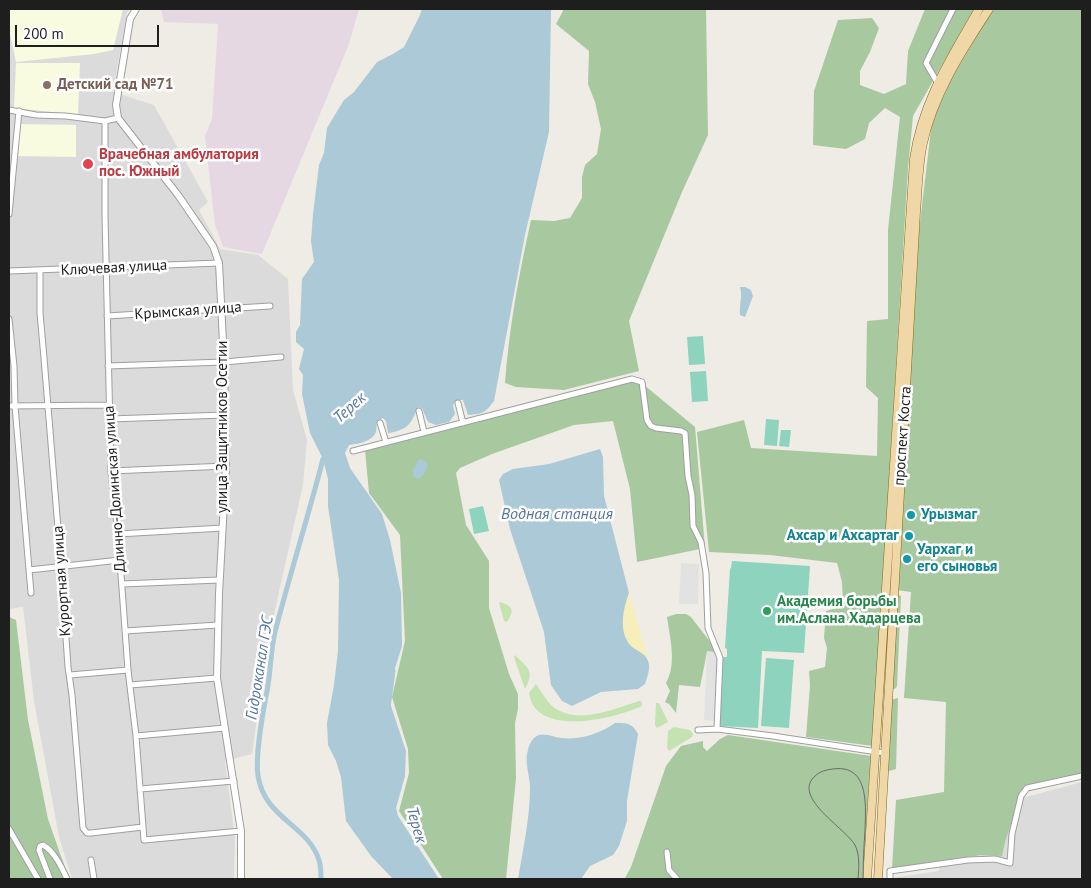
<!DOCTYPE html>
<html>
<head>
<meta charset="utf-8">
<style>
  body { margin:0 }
  #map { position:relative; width:1091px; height:888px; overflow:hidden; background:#eeece5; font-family:"PT Sans",sans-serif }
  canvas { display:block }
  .frame { position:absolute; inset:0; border:10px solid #1e1e1e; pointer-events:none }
  .scale { position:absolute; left:15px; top:25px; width:144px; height:22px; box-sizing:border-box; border:2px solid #1e1e1e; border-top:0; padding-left:6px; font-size:15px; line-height:18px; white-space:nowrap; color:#1e1e1e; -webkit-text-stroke:4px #fff; paint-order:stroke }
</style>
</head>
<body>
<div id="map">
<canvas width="1091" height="888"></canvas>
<div class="frame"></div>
<div class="scale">200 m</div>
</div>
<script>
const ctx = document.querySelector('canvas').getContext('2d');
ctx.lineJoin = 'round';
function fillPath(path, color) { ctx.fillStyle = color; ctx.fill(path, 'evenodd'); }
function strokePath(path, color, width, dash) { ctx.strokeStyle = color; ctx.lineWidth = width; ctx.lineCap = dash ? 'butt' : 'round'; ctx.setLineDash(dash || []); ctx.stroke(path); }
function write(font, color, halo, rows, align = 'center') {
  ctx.font = font + ' "PT Sans",sans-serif'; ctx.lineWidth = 5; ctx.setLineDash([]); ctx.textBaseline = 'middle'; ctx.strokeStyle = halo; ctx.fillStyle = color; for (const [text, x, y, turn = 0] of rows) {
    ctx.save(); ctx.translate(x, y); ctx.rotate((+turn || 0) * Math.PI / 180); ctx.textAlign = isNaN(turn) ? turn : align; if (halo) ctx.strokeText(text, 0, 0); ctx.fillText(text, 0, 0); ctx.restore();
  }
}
fillPath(new Path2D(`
  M9,9h120l-2,4 -14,79 41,13 54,97 -9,8 21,39 38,6 30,24 5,111 14,50 -4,45 -36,160 -15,109 -27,7 10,78 -1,40h-162l-13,-42 -25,-136 -11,-94 -14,2z
  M1082,782v97h-195l52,-8 7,-72 80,-2z`), '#dcdbdb');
fillPath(new Path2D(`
  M161,9h198l-10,35 -87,210 -39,-7 -8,-22 -10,-89 7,-17 6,-95 -54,-2z`), '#e6d8e2');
fillPath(new Path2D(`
  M10,9h113l-10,41 -19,4 -78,8 -7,-33z
  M16,63h64l-2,52 -64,-7z
  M19,124l57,1v32l-58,-1z`), '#f9fbe1');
fillPath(new Path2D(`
  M500,602c13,4 15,8 7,20l-3,-1 -5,-18z
  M515,655c13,13 20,16 10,34l-11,-32z
  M536,684c5,7 10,16 16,22 25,20 61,3 87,-5h2l1,3v2c-28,13 -107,32 -113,-13z
  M656,703h3l9,19 -11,6 -2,-3z
  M674,727l16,3 3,4 -1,3 -23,14 -2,-3 1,-17z`), '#c5e2b1');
fillPath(new Path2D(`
  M564,9h142l2,126 -26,57 -53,129 10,50 -75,19 -48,-3 -11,-4c4,-55 14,-109 26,-163l23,1 16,-3 12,-20v-21l3,-12 12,-11 4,-25 -6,-27 -7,-18 1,-33 -33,-27z
  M925,9h49l-61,107 -5,52 -35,578 -67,-9 4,-51 -1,-15 16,-4 2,-19 -3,-10 2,-27 17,-5 -1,-24 -5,-19 -67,-8 -61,-3 -12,-120 47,-12 7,28 126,8 1,-58 -12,-11 1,-66 21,-2v-89l12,-113 -15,-9 -16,15 -4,16 -19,10 -33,-4 1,-54 24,-71 34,-2 7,10 -9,24 -10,19v14l24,9 22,-10 2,-33z
  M993,9h89v766l-60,15 -17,52 -3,14 -21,-1 -89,13 4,-68 48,-8 2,-90 -42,-4 7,-106 -14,-2 21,-351 14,-118 13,-31z
  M638,380l57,47 10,121 -68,14 -7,-73 -17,-68 -39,4 -82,29 -32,14 -4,5 10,52 23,36v47l20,66 9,20v15l-3,14 1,55 -10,101h-63l-44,-68 10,-38 -1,-24 -16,-52 13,-56 -5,-106 -31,-42 -4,-43z
  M897,595l4,1 -4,90 -1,2 -2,1 -3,-1z
  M676,614h10l5,3 27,35h-11l-7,35 -21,-2 -3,28 -7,-9 -4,-2 5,-11 -4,-8c11,-19 4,-45 1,-66z
  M9,617l7,3 12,100 20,99 21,60h-60z
  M898,698l-2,71 -7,2 -2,-1 3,-70z
  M728,735l143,21 -9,123h-251l14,-1 6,-11 35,-101 15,-20 22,-5v6l4,4 13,-12z`), '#a8c89f');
fillPath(new Path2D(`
  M629,593l20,69c-7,-10 -11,-9 -18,-16 -14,-14 -8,-37 -2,-53z`), '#f6efbb');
fillPath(new Path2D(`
  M703,336l2,28 -16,1 -2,-28z
  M706,371l2,30 -16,1 -2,-30z
  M766,419l13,1 -2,26 -13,-1z
  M781,430h10l-2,17 -10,-1z
  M483,506l6,25 -15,3 -5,-25z
  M732,561l78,5 -6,87 -42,-2 -4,77 -39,-2 4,-69h4v-8l-2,-1 5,-79 1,-1z
  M766,658l28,2 -5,68 -28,-2z`), '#8dd3be');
fillPath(new Path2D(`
  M681,563l18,1 -1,40h-19z
  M707,651l11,1 -3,69 -11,-1z`), '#e2e2e2');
fillPath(new Path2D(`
  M422,9h129l-2,123 -24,103 -31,166c-9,12 -11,13 -26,14l-5,-15h-7l-3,5 2,9 -6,8 -13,3 -8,-3 -6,-14 -4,-1c-7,17 -10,23 -30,26l-2,-12 -3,-3 -6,4c-1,4 0,9 -2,12 -5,8 -18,10 -26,11l-4,8 5,15 32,46 8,26 11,53 1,53 -15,48 19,57 -1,25 -9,32 2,8 41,63h-46l-22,-23 -25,-35 -5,-44 -5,-16 -8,-16 -1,-22 7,-38 4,-34 1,-71 -11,-74v-27l-5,-20 -13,-26 -8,-39 1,-19 -4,-6 5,-20 -8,-7v-10l4,-7 2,-46 12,-17 -3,-21 2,-27 6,-49 5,-12 3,-25 17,-28 10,-8 23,-30 16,-8 11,-7 16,-32z
  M740,287h5l6,3 2,6 -8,21 -5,-2c-1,-10 3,-19 0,-28z
  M600,449l3,8 1,39 25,97c-6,16 -11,39 2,53 6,6 14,6 17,15 3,7 -1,17 -3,23l-7,5 -37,3 -29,14 -10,-5 -11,-16 -7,-53 -34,-103 -11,-49 4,-6 10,-5 36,-5z
  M422,459l5,4c1,6 -3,14 -10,16l-4,-3v-6l5,-10z
  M615,723c13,0 17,0 23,11l-11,67v20l-8,25 -6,9 -23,11 -9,13h-63c5,-29 12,-62 12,-91 0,-12 -6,-26 -2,-38 1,-6 5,-13 11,-15 7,-2 15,2 22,3 20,2 38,-4 54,-15z`), '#abc9d6');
strokePath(new Path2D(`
  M321,879c0,-6 0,-13 -2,-19 -12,-36 -54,-41 -61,-84 -3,-21 4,-58 8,-80 5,-21 4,-43 9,-64 15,-58 33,-115 48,-173l5,-5`), '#abc9d6', 5);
strokePath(new Path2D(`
  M386,708l5,-37`), '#abc9d6', 9);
const minor = new Path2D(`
  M937,82l-11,-19 27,-54
  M9,110l27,5 30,1 39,5
  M118,118l-13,3v95l6,255 7,63 10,136 8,66 8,104 97,-9
  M9,214l10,-103
  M9,271l210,-8
  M40,271v42l4,45 17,207 7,102 4,28 11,133 4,5h4l52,-6
  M107,316l163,-10
  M9,319l5,47 1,40 16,187
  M108,366l116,-4 57,-5
  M458,403l5,20
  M9,406l101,-1
  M419,411l5,21
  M110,419l114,-4
  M380,423l6,19
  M353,451l279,-72 10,3 5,38 4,6 5,2 25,3 4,2 3,43 4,19 1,31 8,16 5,31 2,55 12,30 -3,71
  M111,471l115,-5
  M118,534l105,-6
  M29,570l91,-10
  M122,584l97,-4
  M125,631l93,-6
  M70,675l58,-5
  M130,685l87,-7
  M698,730l19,-1 56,7 111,17
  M136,736l89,-8
  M140,789l94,-8
  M9,829l29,50
  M667,852l2,18 8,9
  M91,860l3,19
  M50,879l-11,-29 1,-4 3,-1c12,7 19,23 24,34
  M890,879v-8l78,-11 27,-1 15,4 2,-29 9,-38 6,-8 55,-12`);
const tertiary = new Path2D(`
  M136,9l-6,10 -14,86 2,13 60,77 35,51 6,17 5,99 2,104 -7,128 -2,84 24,153v48`);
const primary = new Path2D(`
  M867,879l47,-720c8,-57 37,-101 65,-150
  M878,879l38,-667c2,-23 2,-47 7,-69 11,-50 39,-92 66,-134`);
strokePath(minor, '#9f9f9f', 7);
strokePath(tertiary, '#9f9f9f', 8);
strokePath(primary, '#866912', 9);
strokePath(minor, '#fff', 5);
strokePath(tertiary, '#fff', 6);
strokePath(primary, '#f0d7a8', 8);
strokePath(new Path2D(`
  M858,879c1,-10 2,-24 -3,-34 -10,-17 -62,-47 -41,-68 4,-4 8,-6 13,-7 42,-10 39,32 38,60 -1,16 -2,33 -2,49`), '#6c6c6c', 1);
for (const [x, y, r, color] of [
  [47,85,5,"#8d6e63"],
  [88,164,6,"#e0444e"],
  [911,515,5,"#0f9aa8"],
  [909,536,5,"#0f9aa8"],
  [907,559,5,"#0f9aa8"],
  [767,611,5,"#2e9e5b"]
]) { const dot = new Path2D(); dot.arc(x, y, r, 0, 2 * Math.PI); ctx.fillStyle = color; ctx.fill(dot); strokePath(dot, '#fff', 2); }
write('bold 15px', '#785e54', '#fff', [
  ["Детский сад №71",57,85]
], 'left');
write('bold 15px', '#be3a42', '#fff', [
  ["Врачебная амбулатория",99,155],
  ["пос. Южный",99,172]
], 'left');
write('15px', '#1e1e1e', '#fff', [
  ["Ключевая улица",114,268,-3],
  ["Крымская улица",188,311,-4],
  ["улица Защитников Осетии",223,427,-90],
  ["проспект Коста",903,436,-86],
  ["Длинно-Долинская улица",115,489,-94],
  ["Курортная улица",62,581,-94]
]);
write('bold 15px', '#0d838f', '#fff', [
  ["Урызмаг",921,515],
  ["Ахсар и Ахсартаг",899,536,"right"],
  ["Уархаг и",917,550],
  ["его сыновья",917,567]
], 'left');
write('bold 15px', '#27864d', '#fff', [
  ["Академия борьбы",777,602],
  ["им.Аслана Хадарцева",777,619]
], 'left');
write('italic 16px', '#5676a2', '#fff', [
  ["Терек",350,408,-42],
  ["Водная станция",557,514],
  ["Гидроканал ГЭС",260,668,-81],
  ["Терек",416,825,74]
]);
</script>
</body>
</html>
